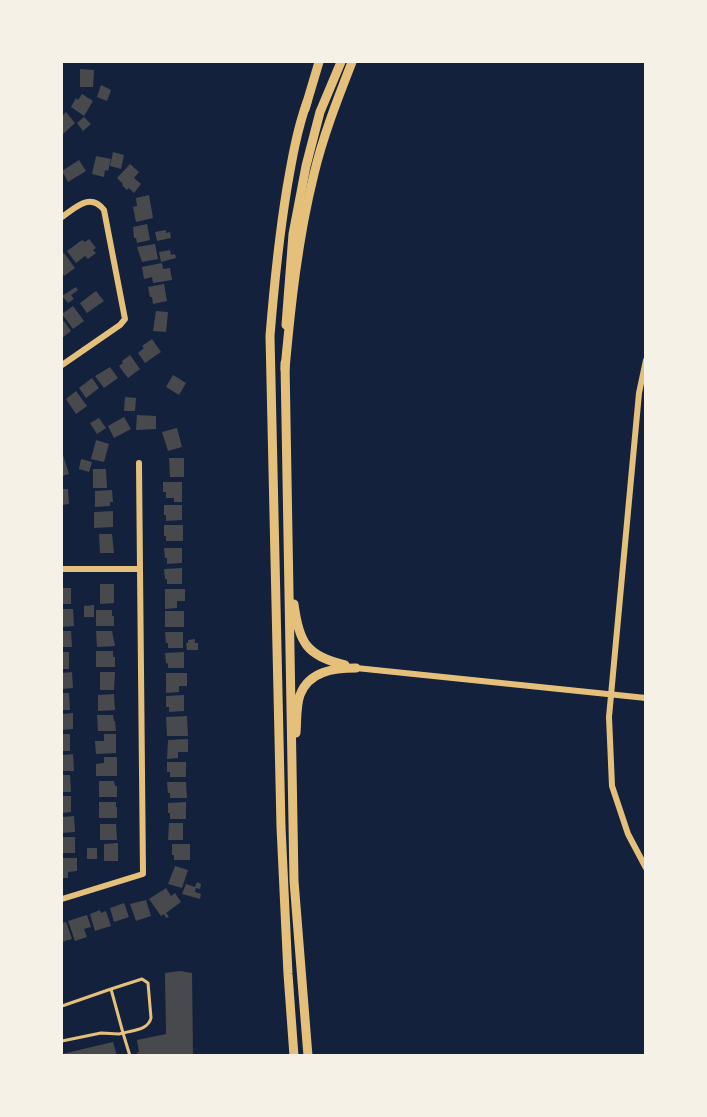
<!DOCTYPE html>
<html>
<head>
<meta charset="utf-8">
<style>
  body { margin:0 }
  #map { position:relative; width:707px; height:1117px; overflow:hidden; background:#14213d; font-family:"Zilla Slab",serif }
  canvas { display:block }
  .frame { position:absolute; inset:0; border:63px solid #f6f1e7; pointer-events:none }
</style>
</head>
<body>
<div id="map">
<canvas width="707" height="1117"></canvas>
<div class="frame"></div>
</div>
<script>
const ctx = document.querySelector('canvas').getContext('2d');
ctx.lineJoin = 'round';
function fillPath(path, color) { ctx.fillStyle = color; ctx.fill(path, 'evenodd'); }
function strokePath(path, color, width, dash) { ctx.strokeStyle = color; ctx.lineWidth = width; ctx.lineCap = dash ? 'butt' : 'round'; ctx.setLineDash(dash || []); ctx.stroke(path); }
fillPath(new Path2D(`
  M80,69l14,1 -1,17h-13z
  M101,85l10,5 -4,11 -10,-4z
  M82,94l11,7 -9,15 -13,-9 5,-9 2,2z
  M66,112l9,11 -13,12v-19z
  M84,117l7,7 -8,7 -6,-8z
  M113,152l11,3 -3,14 -11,-3z
  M96,156l15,3 -3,12 -3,-1 -1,7 -12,-3z
  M79,160l7,11 -18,11 -6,-11z
  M130,164l9,8 -5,6 7,6 -7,9 -5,-5 -2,2 -5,-5 1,-1 -6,-6z
  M149,195l4,23 -17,4 -3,-15 4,-1 -1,-8z
  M147,224l3,16 -13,3 -1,-5h-2l-1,-11z
  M166,230v3l4,-1 1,6 -14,3 -2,-9z
  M89,239l7,9 -3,2 3,3 -8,6 -3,-3 -9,7 -9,-12 15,-11 3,2z
  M155,244l3,15 -16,3 -5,-15z
  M170,250l1,5 4,-1 1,4 -15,4 -2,-10z
  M64,253l11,15 -11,8 -2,-4v-17z
  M162,263l1,6 7,-1 2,12 -19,3 -1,-6 -8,2 -2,-12z
  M164,284l3,17 -14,3 -1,-7h-2l-2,-10z
  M76,287l2,3 -7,5 3,4 -6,4 -6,-7z
  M96,291l8,10 -17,12 -7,-10z
  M73,306l11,15 -11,8 -11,-15z
  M156,311l12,1 -2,20 -13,-1z
  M64,321l7,10 -9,7v-16z
  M152,339l9,13 -16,11 -7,-10 6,-5 -2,-2z
  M130,355l10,14 -12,9 -9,-12 4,-3 -1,-2z
  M110,367l8,11 -14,10 -9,-12z
  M173,375l13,8 -7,12 -13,-8z
  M92,378l7,10 -13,10 -7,-10z
  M76,391l11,15 -11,8 -10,-15z
  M125,397l11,1 -1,13h-11z
  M137,415l19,1v13l-20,1z
  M124,417l7,12 -17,9 -6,-12z
  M99,418l7,10 -9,6 -7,-11z
  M177,428l5,19 -14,4 -6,-19z
  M96,440l13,4 -5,18 -13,-3z
  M62,452l7,22 -7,2z
  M169,458h15v19h-14z
  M81,459l11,3 -3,10 -10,-3z
  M93,469h13l1,19h-14z
  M163,482h19v20h-8v-4h-8v-6h-3z
  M62,489h6l1,15 -7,1z
  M112,490l1,12h-3v4l-15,1v-16z
  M164,505h18v15l-16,1v-6h-2z
  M113,511v16l-19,1v-16z
  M164,525h19v16h-17v-5h-2z
  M99,534h13l2,19h-14z
  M164,548h18v15l-15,1v-6h-2z
  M182,568v16h-15v-5h-2l-1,-10z
  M100,584h14v19l-14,1z
  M62,588h9v16h-9z
  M165,589h20v12h-8v7l-12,1z
  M94,605v12h-10v-11z
  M62,609h11l1,17 -12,1z
  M96,610h16v6h2v10h-18z
  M165,611h19v16h-19z
  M62,631h9l1,16h-10z
  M96,631h16l3,15 -18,1z
  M165,632h18v16h-15v-5h-2z
  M195,639v4h3v7h-11l-1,-7h2v-3z
  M96,651h17v6h2v10h-19z
  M62,652h7v17h-7z
  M184,652v16h-16v-5l-2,1 -1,-11z
  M72,672l1,16 -11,1v-16z
  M100,672h15l-1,18h-14z
  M166,673h21v13h-8v6l-13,1z
  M62,693h7l1,17h-8z
  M114,694l1,16 -17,1v-16z
  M184,695v16l-15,1v-5h-3v-11z
  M73,713v16l-11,1v-16z
  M97,715h16l1,6h1l1,10h-18z
  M187,716l1,20h-21l-1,-19z
  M62,734h8v17h-8z
  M104,734h12v19l-20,1 -1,-13h9z
  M188,739v13h-10v6l-11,1 1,-19z
  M73,754l1,17h-12v-16z
  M104,757h13v19h-21v-12l8,-1z
  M167,762h19v15h-16v-5h-3z
  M62,775h8l1,17h-9z
  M99,781h15l1,5h2v11h-18z
  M167,782h19l1,16h-17v-5h-2z
  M62,796h9v16l-9,1z
  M99,802h17v5h1v11h-18z
  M186,802v17h-16v-6h-2v-10z
  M74,816l1,16 -13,1v-16z
  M169,823h14v17h-15z
  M100,824h16l1,16h-17z
  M62,837h13v16h-13z
  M118,843v18h-14v-17z
  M172,844h18v16h-16v-5h-2z
  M87,848h10v11h-10z
  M62,858h15v13l-9,1v6h-6z
  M175,866l13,4 -6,18 -14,-4z
  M197,882l4,2 -1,5 -4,-1 -1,4 6,2 -1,5 -18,-5 4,-10 9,3z
  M166,888l5,8 4,-3 6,9 -15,11 3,4 -3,1 -2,-4 -3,2 -12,-17z
  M146,900l5,16 -15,5 -6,-17z
  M124,903l5,14 -15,5 -4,-14z
  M100,910l1,3 5,-2 5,15 -16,5 -5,-17z
  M87,915l4,12 -7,2 3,8 -12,4 -7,-20z
  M66,922l6,17 -10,3v-19z
  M172,972l8,-1 12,2 1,83 -55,-1 -1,-3h2l-2,-12 29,-6 -1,-61z
  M113,1042l4,14h-55v-2z`), '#48494c');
strokePath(new Path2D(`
  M142,979l6,4 3,35c-3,12 -17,12 -28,15l-12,-44z
  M62,1006l49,-17
  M62,1041l39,-8 18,1 4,-1 7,23`), '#e5c07b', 3);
strokePath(new Path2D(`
  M62,217c13,-9 28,-25 42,-7l21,109 -5,6 -58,40
  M646,360l-7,33 -30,324 3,69 16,48 18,34
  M139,463l1,106
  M62,569h78l3,305 -81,25
  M356,668l290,30`), '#e5c07b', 6);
strokePath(new Path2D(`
  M286,325l7,-91 13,-68 14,-54 21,-50
  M285,363l9,518 14,175
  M294,604c5,38 12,52 51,61
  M296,733c1,-12 0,-27 4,-38 9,-24 34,-27 56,-27
  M294,1056l-6,-82 -7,-147 -11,-491c4,-50 9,-99 17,-148 5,-29 10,-58 20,-86`), '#e5c07b', 9);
strokePath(new Path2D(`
  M305,109l14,-47
  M285,369c6,-66 13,-131 29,-195 9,-38 24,-76 38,-112`), '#e5c07b', 9);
</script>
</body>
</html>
